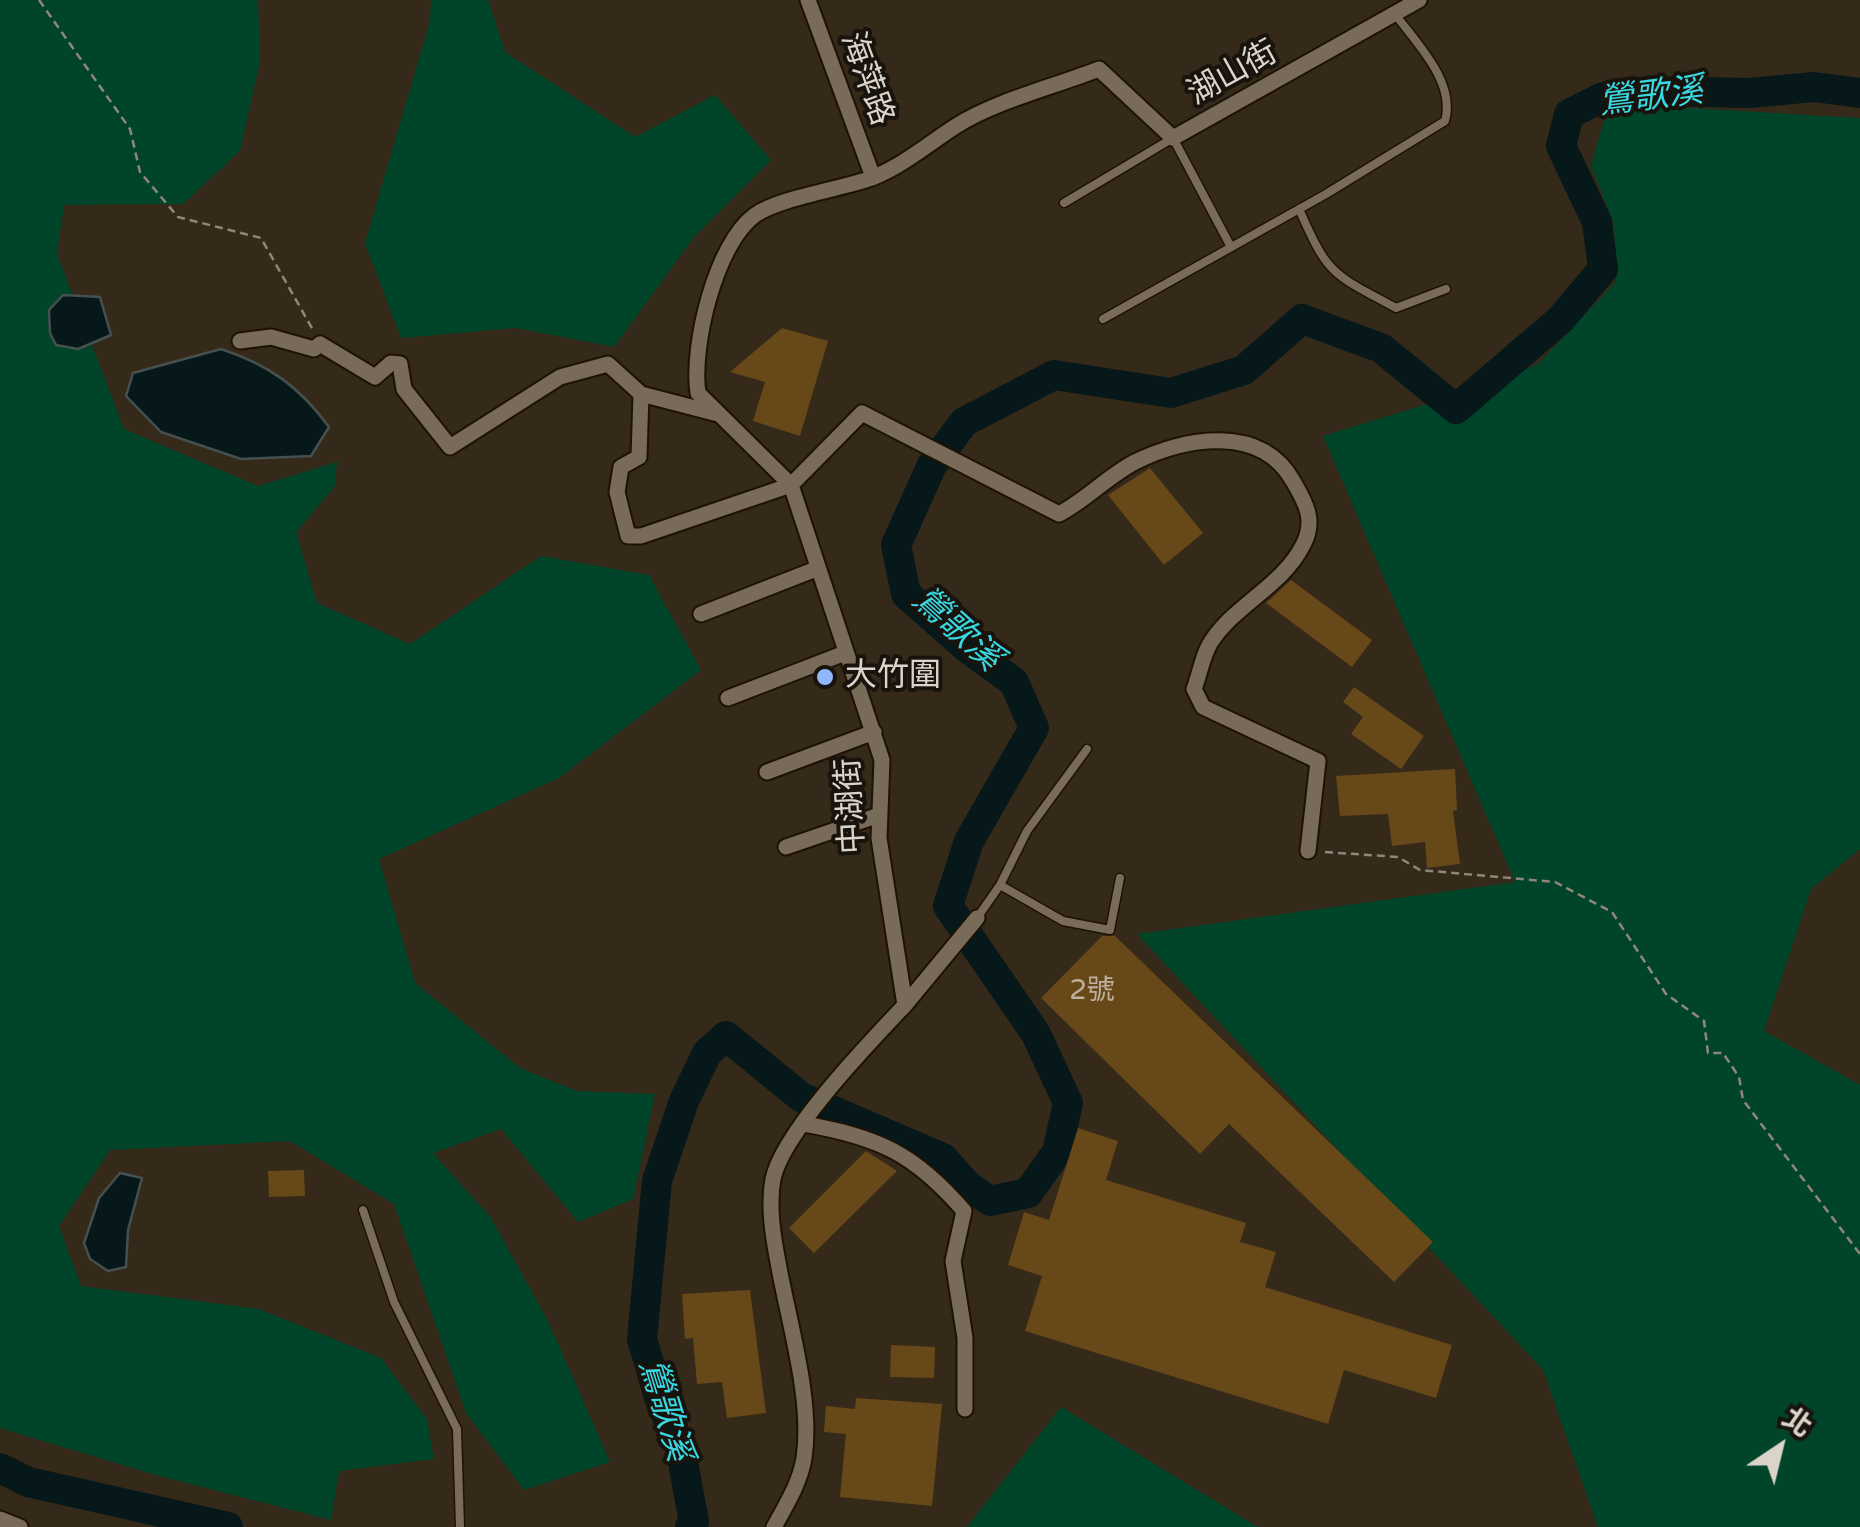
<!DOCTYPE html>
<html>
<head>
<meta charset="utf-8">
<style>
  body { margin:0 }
  #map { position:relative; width:1860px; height:1527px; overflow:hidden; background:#352919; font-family:"Varela Round","Noto Sans TC",sans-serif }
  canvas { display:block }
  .north { position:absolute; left:1730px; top:1397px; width:100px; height:100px; -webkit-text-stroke:8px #18130c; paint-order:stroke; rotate:35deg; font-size:28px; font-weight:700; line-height:40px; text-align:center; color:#dbd4ca }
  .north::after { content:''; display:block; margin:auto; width:35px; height:45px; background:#dbd4ca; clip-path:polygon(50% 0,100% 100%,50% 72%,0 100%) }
</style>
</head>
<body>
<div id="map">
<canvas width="1860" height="1527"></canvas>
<div class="north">北</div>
</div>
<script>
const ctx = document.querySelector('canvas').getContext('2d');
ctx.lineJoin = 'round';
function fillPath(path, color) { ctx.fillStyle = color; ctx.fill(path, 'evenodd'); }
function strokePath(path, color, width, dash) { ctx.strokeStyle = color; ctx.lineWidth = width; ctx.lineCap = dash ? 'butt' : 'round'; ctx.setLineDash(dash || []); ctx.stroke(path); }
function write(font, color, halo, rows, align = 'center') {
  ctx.font = font + ' "Varela Round","Noto Sans TC",sans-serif'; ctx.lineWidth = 8; ctx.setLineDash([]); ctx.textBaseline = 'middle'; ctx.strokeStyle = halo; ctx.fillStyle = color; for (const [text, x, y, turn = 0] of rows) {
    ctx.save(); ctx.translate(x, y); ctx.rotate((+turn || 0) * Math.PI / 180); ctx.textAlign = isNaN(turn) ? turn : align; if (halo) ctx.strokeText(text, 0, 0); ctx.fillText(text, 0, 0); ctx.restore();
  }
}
fillPath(new Path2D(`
  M0,0h258l2,61 -20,90 -57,53 -119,1 -7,49 67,175 134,57 79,-24 -2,24 -39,46 21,71 93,41 131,-88 108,19 52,95 -142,108 -180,81 36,124 105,85 57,23 78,3 -22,105 -55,23 -77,-93 -68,24 58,65 58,105 61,139 -86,28 -58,-77 -72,-209 -104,-63 -180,9 -51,76 22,60 178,23 122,49 46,61 7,40 -95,12 -8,49 -172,-44 -159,-48z
  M431,0h57l17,52 130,85 80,-42 56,65 -77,77 -80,110 -98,-19 -115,10 -36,-95 65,-222z
  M1638,105l222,13v731l-49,40 -47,142 96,54v442h-262l-55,-157 -406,-436 378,-52 -192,-446 166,-51 49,-21 78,-82 -2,-58 -23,-58 13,-46z
  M1061,1407l197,120h-291z`), '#004529');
const water = new Path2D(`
  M63,295l37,2 11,38 -33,14 -22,-4 -6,-12 -1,-23z
  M221,349c48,16 78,37 108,78l-18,29 -70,3 -80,-27 -35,-36 7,-23z
  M120,1173l22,5 -14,52 -2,37 -18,4 -18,-12 -6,-16 15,-45z`);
fillPath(water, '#06181a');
strokePath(water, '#46504f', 2.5);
strokePath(new Path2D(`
  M0,1468l28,14 200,45
  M690,1527l4,-5 -13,-71 -22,-54 -17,-58 15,-158 27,-80 23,-48 19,-17 75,61 142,61 24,27 23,16 38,-8 29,-41 11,-49 -32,-69 -88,-128 21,-65 65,-113 -20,-46 -47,-34 -61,-54 -10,-49 36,-80 32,-43 90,-47 117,18 73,-23 58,-51 79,29 75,61 104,-89 43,-51 -6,-47 -36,-76 8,-32 34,-17 49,-6 97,2 65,-6 46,6`), '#06181a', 30);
fillPath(new Path2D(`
  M782,328l46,13 -28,95 -47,-15 12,-39 -35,-10z
  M1150,468l53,65 -39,32 -56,-70z
  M1291,580l81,60 -20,27 -86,-64z
  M1354,687l70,49 -23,33 -50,-35 12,-17 -20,-15z
  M1455,769l2,41 -4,1 7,53 -33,4 -2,-26 -33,4 -4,-32 -48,2 -4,-40z
  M1102,936h13l318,306 -39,40 -165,-158 -29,30 -159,-156z
  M1078,1128l40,13 -12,39 140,43 -6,19 36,10 -11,35 187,58 -16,53 -92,-28 -16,54 -303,-93 17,-55 -34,-11 16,-53 25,8z
  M866,1151l31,20 -83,82 -25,-25z
  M304,1170l1,26 -36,1 -1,-26z
  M750,1290l16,123 -39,5 -5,-36 -25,2 -4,-46 -8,1 -3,-45z
  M891,1345l44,2 -1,31 -44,-1z
  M856,1398l86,6 -10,102 -92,-9 6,-63 -22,-2 2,-26 29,3z`), '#674818');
const service = new Path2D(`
  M1064,203l109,-65 58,109
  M1299,209c30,68 33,64 97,99l50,-19
  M1103,319l223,-125 119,-73c11,-39 -28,-77 -50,-107
  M1087,749l-60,82 -27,54 63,36 47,9 10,-52
  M977,918l23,-33
  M363,1210l31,92 63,127 3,98`);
const minor = new Path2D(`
  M808,0l65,177
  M240,341l31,-4 43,12 6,-5 55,33 16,-14 9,1 4,25 46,58 110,-70 48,-13 33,30 77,20
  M641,394l-2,63 -18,10 -4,25 11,44h13l150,-51 71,-72 197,101c27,-14 49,-38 76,-52 50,-25 126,-38 158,19 13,22 23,40 10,64 -20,40 -66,59 -90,94 -10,13 -13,35 -19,50l9,18 115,54 -10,90
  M701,614l115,-45
  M728,698l117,-45
  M767,772l107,-40
  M786,847l93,-32
  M905,1005l72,-87
  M804,1124c74,13 110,29 160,87l-11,50 12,77v71
  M0,1519l20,8
  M774,1527c12,-22 26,-44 30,-69 9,-58 -16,-138 -26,-196 -5,-26 -10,-56 -5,-83 10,-47 97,-137 132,-174l-26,-167 3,-78 -91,-275 -93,-92c-7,-45 17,-149 57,-178 24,-17 86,-26 117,-37 32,-13 56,-34 84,-52 39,-25 100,-40 143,-57l74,69 246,-138`);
strokePath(service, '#1d1204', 11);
strokePath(minor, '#1d1204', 19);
strokePath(new Path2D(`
  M39,0l91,129 10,43 38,45 83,21 52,92
  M1325,852l73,5 22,13 135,12 57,30 54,82 38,27 4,32h15l16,24 4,23 117,154`), '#90877a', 2.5, [8, 5]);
strokePath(service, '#796b5a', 8);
strokePath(minor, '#796b5a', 15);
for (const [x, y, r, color] of [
  [825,677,10,"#93b7fd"]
]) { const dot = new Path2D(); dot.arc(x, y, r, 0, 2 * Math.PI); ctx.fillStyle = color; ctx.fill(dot); strokePath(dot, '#18130c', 4); }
write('28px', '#beb19e', null, [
  ["2號",1092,992]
]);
write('32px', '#dbd4ca', '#18130c', [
  ["湖山街",1233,74,-29],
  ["海萍路",866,79,70],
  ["中湖街",852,806,-93]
]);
write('32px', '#dbd4ca', '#18130c', [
  ["大竹圍",845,677]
], 'left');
write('italic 35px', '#39d7e1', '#18130c', [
  ["鶯歌溪",1651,98,-7],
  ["鶯歌溪",956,630,42],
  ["鶯歌溪",664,1410,73]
]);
</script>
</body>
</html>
